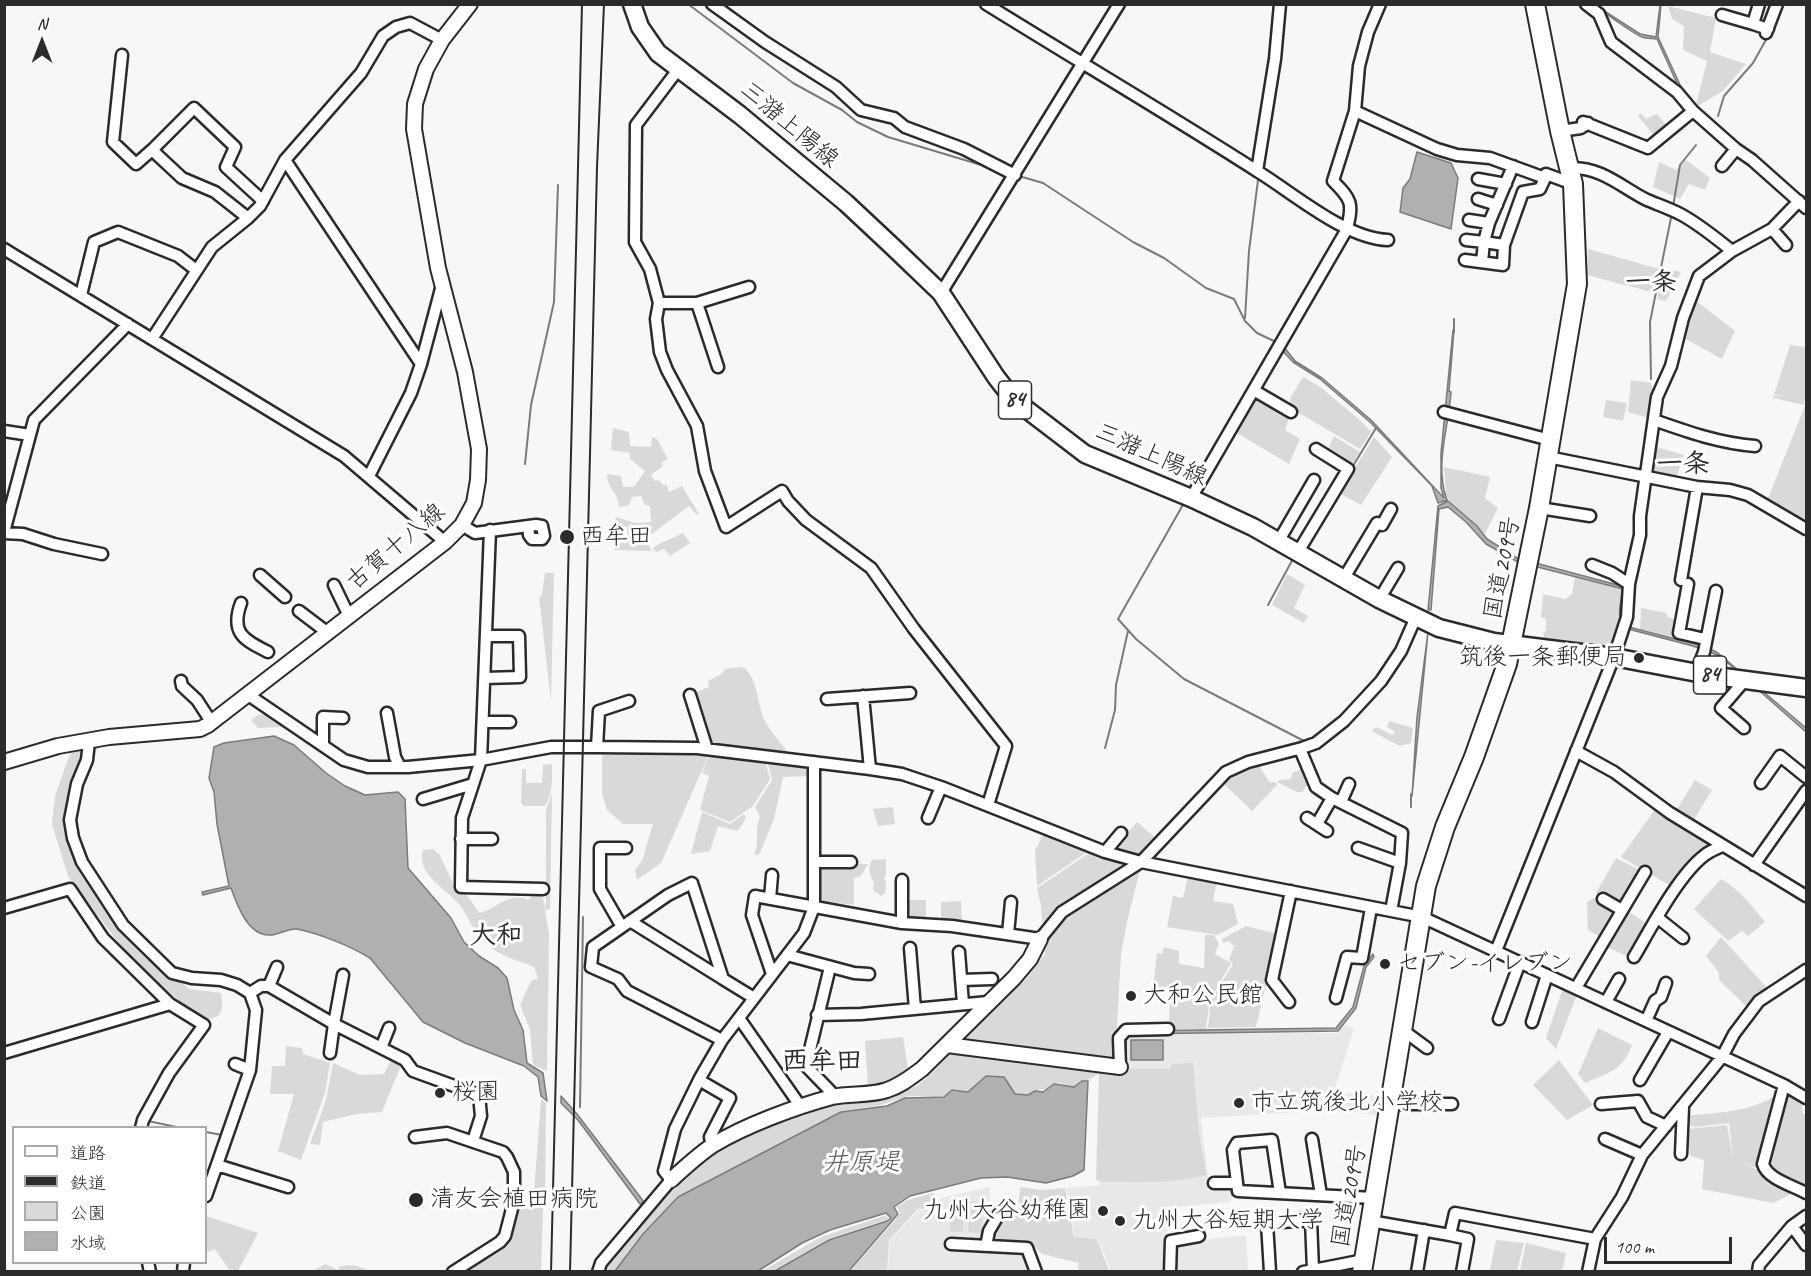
<!DOCTYPE html>
<html>
<head>
<meta charset="utf-8">
<style>
  body { margin:0 }
  #map { position:relative; width:1811px; height:1276px; overflow:hidden; background:#f7f7f7; font-family:Caveat,"Klee One",sans-serif }
  canvas { display:block }
  .frame { position:absolute; inset:0; border:6px solid #2b2b2b; pointer-events:none }
  .legend { position:absolute; left:12px; top:1126px; width:195px; height:138px; box-sizing:border-box; background:#fff; border:2px solid #aaa; margin:0; padding:8px 10px; list-style:none; font-size:18px; color:#2b2b2b }
  .legend li { display:flex; align-items:center; gap:12px; height:30px }
  .legend b { width:30px; border:2px solid #aaa }
  .north { position:absolute; left:12px; top:12px; width:60px; height:60px; -webkit-text-stroke:4px #fff; paint-order:stroke; rotate:0deg; font-size:16px; font-weight:700; line-height:24px; text-align:center; color:#2b2b2b }
  .north::after { content:''; display:block; margin:auto; width:21px; height:27px; background:#2b2b2b; clip-path:polygon(50% 0,100% 100%,50% 72%,0 100%) }
  .scale { position:absolute; left:1604px; top:1237px; width:128px; height:27px; box-sizing:border-box; border:3px solid #2b2b2b; border-top:0; padding-left:8px; font-size:18px; line-height:21px; white-space:nowrap; color:#2b2b2b; -webkit-text-stroke:4px #fff; paint-order:stroke }
</style>
</head>
<body>
<div id="map">
<canvas width="1811" height="1276"></canvas>
<div class="frame"></div>
<ul class="legend">
<li><b style="height:8px;background:#fff"></b>道路</li>
<li><b style="height:8px;background:#2b2b2b"></b>鉄道</li>
<li><b style="height:16px;background:#d9d9d9"></b>公園</li>
<li><b style="height:16px;background:#b0b0b0"></b>水域</li>
</ul>
<div class="north">N</div>
<div class="scale">100 m</div>
</div>
<script>
const ctx = document.querySelector('canvas').getContext('2d');
ctx.lineJoin = 'round';
function fillPath(path, color) { ctx.fillStyle = color; ctx.fill(path, 'evenodd'); }
function strokePath(path, color, width, dash) { ctx.strokeStyle = color; ctx.lineWidth = width; ctx.lineCap = dash ? 'butt' : 'round'; ctx.setLineDash(dash || []); ctx.stroke(path); }
function write(font, color, halo, rows, align = 'center') {
  ctx.font = font + ' Caveat,"Klee One",sans-serif'; ctx.lineWidth = 6; ctx.setLineDash([]); ctx.textBaseline = 'middle'; ctx.strokeStyle = halo; ctx.fillStyle = color; for (const [text, x, y, turn = 0] of rows) {
    ctx.save(); ctx.translate(x, y); ctx.rotate((+turn || 0) * Math.PI / 180); ctx.textAlign = isNaN(turn) ? turn : align; if (halo) ctx.strokeText(text, 0, 0); ctx.fillText(text, 0, 0); ctx.restore();
  }
}
fillPath(new Path2D(`
  M1344,1025l10,3 -20,64 47,4 -2,19 -46,-5 -132,8 7,62 25,-2 1,17 -4,7 -62,6 -1,35 79,-8 2,36h-137l-13,-32 -23,-2 -9,-49 35,-3 -5,-6 30,-110v-30l5,-5 206,-1z
  M990,1187l-3,54 41,2 12,29h-152l2,-32 29,-30 19,-1 3,-11z`), '#e8e8e8');
fillPath(new Path2D(`
  M1668,6l48,12 -6,34 36,12 -23,27 -25,15 -2,-1 11,-44 -24,-11 1,-24 -12,-7z
  M1641,113l5,6 11,-5 12,14 -13,10 -18,-22z
  M1686,160l24,18 -5,12 -16,-6 -9,15 -27,-12 6,-25 17,8z
  M1588,249l71,20 -4,24 -68,-18z
  M1663,268l18,4 -15,29 -9,-2z
  M1695,300l40,31 -13,28 -40,-22z
  M1790,345l16,2v54h-2v4l-31,-7v-2h15l-14,-1z
  M1303,377l16,9 42,35 10,11 -11,17 -71,-42 2,-10z
  M1631,380l20,3 3,10 -2,26 -24,-7z
  M1257,395l33,20 -5,15 15,9 -11,25 -52,-31z
  M1606,400l21,3 -4,18 -20,-4z
  M1806,403v113l-5,7 -34,-22z
  M613,428l16,4 1,14 21,1 1,-10 5,2 11,20 -7,4 2,3 -12,9 4,6 4,-1 4,5h4l2,7 13,-6 17,28h-3l-7,-8 -44,33 7,12 -38,-1 -1,-8 16,1 -2,-16 -12,-2 1,-8 19,6 16,-1 -1,-16 -5,-1 -4,-9 -9,1 -3,8 -10,2c0,-14 -12,-18 -12,-33l14,2 2,11h11l11,-16 -15,-12v-6l-19,-3z
  M1334,436l26,16 -9,14 -24,-15z
  M1374,437l18,20 -31,48 -22,-12z
  M1653,446l31,9 -9,26 -26,-8z
  M1444,467l46,10 -5,21 13,10 -13,26 -35,-32 -4,-8z
  M683,533l7,10 -20,13 -6,-7 -8,3 -3,-4c9,-7 19,-9 30,-15z
  M545,573h9l-3,128 -12,-104 3,-1z
  M1287,574l18,11 -11,23 14,8 -4,7 -32,-18z
  M1575,577l49,13 -5,25 3,11 -8,22 -70,-10 -1,-6 3,-1v-12l-5,-2 2,-23 22,5 7,-5z
  M1641,608l26,5v4l12,3 -4,18 -35,-9z
  M743,667c15,11 14,36 21,52 6,13 19,26 28,38l-82,-11 -14,-54 13,-5 -1,-6 12,-6 5,-6z
  M267,714l89,54 36,3 -2,3 -31,-1 -11,-4 -54,-36 -13,-6 -23,1 -7,-8 7,-5z
  M1389,721l24,7 -2,15 -11,3 -27,-14 -1,-2 5,-3 15,8 3,-3 -8,-5z
  M101,741l-16,35 -10,42 6,36 61,92 47,43 32,4c2,13 3,24 -12,26l-27,-16 -25,-20 -37,-38 -52,-69 -16,-52 3,-28 17,-48z
  M690,754l16,1 1,4 -46,104 -24,17 -2,-10 7,-9 11,-37h-30l-16,-14 -5,-17v-38z
  M709,755l57,9 4,15 -17,27 -23,16 -30,-12 9,-34 -7,-3z
  M552,764c0,15 1,30 -7,42h-21l-3,-3 1,-34h4v14h16l1,-18z
  M768,764l40,4 1,8 -26,1 -9,42 -15,36 -5,-1c6,-12 0,-25 6,-37l-5,-10 17,-27z
  M1258,764l12,19 4,-1 4,2 -26,27 -29,-28 7,-8z
  M1304,768l4,16 -6,8h-5l-20,-10 3,-2 11,-1 1,-6z
  M1695,780l17,10 -20,33 -17,-11z
  M552,793l-2,116 -5,1 4,24 -2,137 -14,-6 -3,-36 -10,-24 11,-24 7,-3 -4,-11c-13,-6 -31,-10 -42,-19 -18,-13 -19,-22 -30,-40 -12,-18 -47,-32 -39,-58l10,-1 6,5 19,40 9,1 12,18c18,-4 30,-22 49,-13l6,-5v-3h7l5,17v-99z
  M893,807l2,17 -17,2 -5,-17z
  M1656,808l57,36 -39,44 -53,-31z
  M702,812l28,12 14,-10 2,4 -8,13 -20,-5 -8,25 -19,3z
  M1137,822l21,18 -19,17 -26,-8z
  M1043,834l44,18 -50,34 -2,-35z
  M1089,853l51,17 -13,52 -6,32 -6,109 -7,6h62l2,-5 21,-1 6,71 8,41c-35,9 -71,7 -107,7l-4,-3 3,-105 -24,13 -17,-4 -11,6 -9,1 -4,5 -19,-1 -12,8 -24,-3 -8,-10 -2,2 -17,-2 -8,7h-35l-32,10 -35,5 -165,86 -36,39 -26,35 -11,1c12,-21 26,-38 42,-56 18,-21 36,-41 59,-58 29,-22 91,-44 127,-54l4,2 55,-9 27,-12 16,-14 47,-51 45,-41 19,-25 -4,-48 -4,-18z
  M1616,858l25,13 -20,36 -25,-14z
  M886,859v15l-2,5 2,3 -1,11 -4,3 -8,-6 1,-7c-4,-7 -7,-16 -2,-23z
  M868,864l-7,12 -7,2v27l-33,-4 -1,-36z
  M1188,876l29,5 -4,20 20,3 5,20 -20,11 -51,-8 6,-31 10,2z
  M1721,879c18,10 31,27 44,43l-17,14 -6,-5 -14,10 -34,-32z
  M1594,898l24,13 -16,27 -14,-8 -1,-28z
  M905,900h21v22l-20,-2z
  M961,901l1,22 -21,-2v-19z
  M1626,910l23,15 -18,33 -26,-12z
  M1246,926l32,8 -22,93 -48,1 3,-28 22,-36 -4,-4 5,-14 -5,-5 -6,2 -1,-4z
  M1205,935h9l5,9 -4,10 16,9 -21,37 -4,29h-31l-6,-7 1,-32 -17,-2 4,-35 5,1 2,-7 15,4v13l25,4z
  M1721,937l48,53 -19,20 -31,-30v-7l-13,-17z
  M1563,988l14,7 -21,54 -10,-11z
  M1598,1028l34,17c-10,26 -22,27 -47,38l-7,-9z
  M903,1037l6,38 -25,11 -16,3 -3,-48z
  M286,1046l16,2 1,6 27,9 -5,30 -24,67 -23,-9 16,-57h-24l2,-28h13z
  M392,1058l10,5 -20,49 -26,2 -33,8 -3,23 -10,-1 16,-44 7,-37 27,12 24,-1z
  M1559,1060l34,45 -26,15 -34,-35z
  M1783,1090l18,8 2,15 3,3v74l-64,-28 56,29 -25,12 -71,-14 2,-29 -14,-4 -2,-27 39,-4 6,33 -4,-35 -34,4 -13,-4 -2,-7c34,-3 76,-3 103,-26z
  M541,1099l5,4 -1,103 -12,-1z
  M1020,1187l21,3 24,-2 9,49 23,2 12,32h-31l1,-8 -37,-9 -12,-12 -40,-2 12,-24 16,-2z
  M933,1193l4,10 -3,5 -16,1 -29,31 -2,31h-36l49,-57 -3,-7 11,-7z
  M951,1201h13l-1,31h-13z
  M970,1201l13,1 -2,31 -13,-1z
  M516,1206l27,1 -2,64 -85,1 43,-26z
  M886,1215l2,4 -60,20 -55,32h-11l59,-34z
  M206,1216l52,17 -20,38h-8l-15,-22 -9,4z
  M1496,1240l28,3 -7,28h-27z
  M1526,1243l40,10 -4,18h-42z
  M325,1264l13,6 1,-3c14,-4 19,-1 32,4h-58z`), '#d9d9d9');
const water = new Path2D(`
  M1660,5h1l-3,32 24,52 -2,1 -23,-51c-5,-1 -10,0 -15,-2 -5,-1 -39,-25 -44,-30l42,27 16,3z
  M1417,152l34,11 7,15 -7,51 -51,-17 3,-24 7,-9z
  M1453,330h1l-5,61 2,1c-2,36 -17,72 -4,108l-9,3 -6,-17 -62,-64 -50,-43 -27,-17 -18,-19 9,4 11,14 27,17 49,42 73,78 -3,-10v-35z
  M1448,501l29,25 10,13 30,19 108,29c1,14 -10,31 4,40l46,12 24,4 19,10 88,75v4l-86,-76 -27,-10 -65,-17c-14,-12 -7,-24 -5,-40l-105,-27 -32,-18 -20,-22 -18,-15 -9,2 -8,101h-3l10,-104z
  M1428,632l-16,164 5,-79z
  M274,736l20,9 32,28 19,13 20,9 33,-3 7,7 3,69 43,50 13,24 15,14 19,12 9,10 7,32 9,20 4,33 16,10 4,28 -6,-5 -3,-19 -14,-11 -59,-23 -42,-21 -53,-64c-20,-12 -49,-24 -73,-29 -9,-1 -18,6 -27,6 -22,1 -33,-30 -39,-47l-28,7 -1,-3 27,-6 -12,-62 -3,-32 -5,-14 5,-31 10,-4z
  M1373,954l1,3 -8,10 -10,41 -18,23 -207,3 -5,5v21h-3v-22l7,-7 206,-3 17,-21 11,-41z
  M1131,1040h32v20h-32z
  M986,1076l18,1 11,17 13,1 7,-4 8,1 11,-8 20,3 8,-6h6l-4,89 -11,6 -27,7 -39,-6 -26,1 -71,18 -16,11 4,7 -49,57h-74l54,-31 58,-19 4,-3 -5,-5 -56,17 -28,13 -44,28h-143l28,-37 35,-37 163,-85 46,-6 18,-8 39,-1 8,-7 16,2z
  M561,1096l16,18 67,88 -4,2 -62,-84 -17,-17z`);
fillPath(water, '#b0b0b0');
strokePath(water, '#7b7b7b', 1.5);
strokePath(new Path2D(`
  M688,4l105,79 49,27 15,12 31,15 100,30
  M1268,70l6,-66
  M1718,116l6,-20 29,-33 14,-25
  M1019,176l24,7 90,59 31,16 42,30 28,11 11,22 12,12 19,9
  M1673,207l7,-42 16,-20
  M1245,318l4,-67 9,-71
  M1454,332v-13
  M1651,379l-1,-57 22,-109
  M525,464l6,-59 23,-103 4,-117
  M1353,466l23,-38
  M1184,503l-66,116 18,20 48,40 122,63
  M1268,605l26,-48
  M1105,748l10,-38 1,-25 12,-54
  M1411,794v13
  M580,1107l3,-190
  M148,1121l33,7
  M206,1132l16,3`), '#7b7b7b', 2);
const street = new Path2D(`
  M712,4l53,38 71,45 25,23 33,8 11,9 59,22 51,26
  M986,4c90,56 182,110 271,167 36,22 89,68 131,69
  M1586,4l13,10 12,28 66,50 16,19 43,38 16,11 54,48
  M1759,4l-6,20 15,5
  M1722,15l31,9
  M1766,33l11,-29
  M122,55l-9,87 23,22 16,-14
  M680,67l-44,58 -1,117 15,27 9,34 -3,16 4,33 7,18 30,56 8,45 21,56 56,-36 6,10 18,19 65,48 43,61 92,117 -18,59
  M1355,111l82,38 20,6 33,3 55,20 1,-4 27,10
  M1583,122l65,26 45,-37
  M1560,131l21,-3 7,-5
  M285,160l136,204
  M1513,166l-24,57 -5,19 20,3 19,-53 17,-3 5,-11
  M1722,166l14,-17
  M1570,168c32,-1 51,19 77,32 12,5 24,9 35,15 18,10 34,23 50,36
  M1257,171l18,-112 5,-55
  M1478,179l28,5
  M1478,199l19,6
  M248,218l-33,-26 -33,-14 -30,-28 42,-42 41,39 -9,20 37,34
  M1469,220l20,3
  M1772,229l14,16
  M1466,240l18,2 -2,20
  M4,249l340,207 101,86
  M1465,260l38,5 1,-20
  M941,293l178,-289
  M81,295l13,-53 24,-10 60,24 18,14
  M659,303h38l52,-16
  M697,303l21,64
  M152,339l60,-92 36,-29 12,-12 25,-46 76,-87 22,-37 13,-9 14,-4 32,17
  M1255,391l36,21
  M1444,412l106,28
  M1654,420c34,12 65,23 101,26
  M4,431l26,4
  M1548,457l149,30 33,3 18,5 58,34
  M369,476l42,-83 10,-29 21,-79
  M1191,498l156,-269c6,-26 5,-29 -14,-48l22,-70 4,-45 9,-34 12,-28
  M1546,509l44,7
  M462,525l13,8 61,-8 6,1 2,10 -2,3h-10l-3,-4 -1,-9
  M490,530l-9,230 -19,58 -1,69 82,2
  M4,532l30,-112 94,-96
  M4,533l19,1 31,10 48,10
  M1278,542l36,-62
  M1298,552l50,-83 -32,-20
  M1592,565l20,8 17,11
  M260,575l25,22
  M1344,578l33,-55 5,2 9,-16
  M1681,580l16,-93
  M1688,584l-9,49 26,6
  M334,585l15,31
  M1383,593l15,-25
  M241,603c-11,30 3,37 27,49
  M299,611l29,22
  M1696,672l8,-20 12,-61
  M485,678l35,-1 -1,-41h-33
  M181,681l1,5 15,14 15,23
  M247,694l97,66 24,7h40l73,-7 70,-13h46l100,1 173,21 32,5 39,13 164,65 36,10 281,55 362,168 22,13
  M690,695l17,54
  M863,696l7,73
  M827,699l83,-6
  M387,713l8,44 5,10
  M483,722h27
  M1744,728l-23,-20 24,-28
  M89,741l-2,19 -10,24 -7,36 3,18 9,24 41,63 49,48 20,5 29,2 16,5 13,8
  M323,745v-28l20,1
  M597,747l2,-36 30,-10
  M1300,749l16,38 16,11 70,35 -2,30 -9,48
  M1576,751l38,21 56,41 136,83
  M1761,783l19,-27 26,21
  M423,799l50,-15
  M1341,802l8,-18
  M928,818l13,-31
  M1307,818l20,13
  M1317,824l15,-26
  M461,839h31
  M1358,848l42,15
  M1105,852l16,-19
  M814,862h37
  M1754,865l52,-74
  M770,899l2,-24
  M1603,899l19,11
  M4,908l66,-19 33,49 67,66 34,21 -35,48 -26,47 -2,8
  M1658,918l25,20
  M630,921l93,58
  M902,923v-43
  M622,927l-22,-38v-41h26
  M1008,934l3,-32
  M910,948l5,61
  M1496,951l118,-294 13,-40 2,-33 11,-49v-19l17,-119 14,-31 12,-48 16,-42 33,-25 40,-22 27,-28
  M959,952l4,52
  M787,955l67,18 15,1
  M1634,957c17,-29 45,-83 71,-102 5,-4 11,-6 17,-9
  M830,967l-24,99 29,30
  M772,974l-20,-59 3,-19 147,27 50,3 88,13 22,-27 79,-50 85,-90 22,-10 54,-14 14,-5 28,-22 37,-40 20,-30 15,-34
  M961,980l31,-1
  M269,986l8,-19
  M1576,988l69,-116
  M1336,998l11,-41 15,1 9,-50
  M1289,1002l-17,-22 19,-89
  M1606,1002l13,-23
  M817,1015l44,-1 127,-12
  M739,1018l62,89
  M1499,1019l21,-57
  M1646,1021l9,-20 6,-4 5,-14
  M1532,1022l15,-47
  M1408,1034l19,14
  M722,1040l-95,-49 -9,-12 -27,-12 2,-20 75,-52 24,-12 31,96 31,19
  M381,1048l8,-20
  M4,1053l166,-49
  M330,1053l4,-29 9,-49
  M235,1064l15,6
  M1120,1067l-1,-29 7,-8 42,-1
  M699,1080l31,18 -20,39 2,9
  M1640,1080l28,-48
  M1784,1085l-21,79c4,15 31,22 43,29
  M1390,1104h62
  M1601,1104l37,-3 9,16 19,9
  M415,1137l32,-4 56,19 4,5 7,15v29l-9,35 -5,6 -47,30
  M1312,1139l9,56
  M1605,1139l37,16
  M1681,1154l2,-47
  M217,1165l71,22
  M1214,1183h23
  M1280,1193l-8,-53 -35,3 -4,7 5,41c45,2 91,5 136,7
  M206,1196l44,-126 6,-60 -6,-17 11,-7h8l65,38 71,36 8,11 66,24 2,21 -8,25
  M1370,1221l80,14 5,-22 140,26
  M1792,1226l14,19
  M1450,1235l18,4 -6,33
  M951,1244l76,4 9,24
  M986,1246l3,-15 10,-17
  M148,1262l2,10
  M183,1272l1,-10
  M598,1272l3,-9 70,-83 -7,-9 11,-42 25,-51 22,-38 82,-107 10,-26v-145
  M1170,1272l1,-31 28,-5
  M1270,1272l-3,-49 44,-3 2,50
  M1303,1272l61,-12
  M1417,1272l7,-42
  M1588,1272l7,-33 27,-42 20,-42 80,-98 12,-23 25,-33 47,-31
  M1758,1272l1,-7 33,-39 14,-10`);
const secondary = new Path2D(`
  M4,762l54,-16 51,-9 91,-8 8,-4 237,-183 17,-17 12,-22 4,-23 1,-31 -14,-77 -27,-104 -24,-139 1,-25 11,-35 16,-29 28,-36
  M947,1045l173,22
  M671,1180c13,-12 27,-25 42,-35 33,-20 82,-38 119,-48 18,-4 38,-1 55,-7 13,-4 24,-13 35,-21l92,-91 16,-19 10,-20`);
const primary = new Path2D(`
  M632,4l8,23 18,26 82,62 106,88 47,44 48,46 55,84 17,22 72,55 106,44 62,29 126,72 60,29 55,14 120,15 94,18 98,13`);
const highway = new Path2D(`
  M1362,1272l64,-386 19,-59 29,-70 33,-93 32,-156 38,-224 -4,-100 -13,-53 -25,-127`);
strokePath(street, '#2b2b2b', 15);
strokePath(secondary, '#2b2b2b', 18);
strokePath(primary, '#2b2b2b', 21);
strokePath(highway, '#2b2b2b', 22);
strokePath(street, '#fff', 10);
strokePath(secondary, '#fff', 14);
strokePath(primary, '#fff', 16);
strokePath(highway, '#fff', 18);
strokePath(new Path2D(`
  M551,1272l31,-1268
  M570,1272l27,-1105 7,-163`), '#2b2b2b', 2);
for (const [x, y, r, color] of [
  [567,537,8,"#2b2b2b"],
  [1639,658,6,"#2b2b2b"],
  [1385,964,6,"#2b2b2b"],
  [1131,996,6,"#2b2b2b"],
  [440,1093,6,"#2b2b2b"],
  [1239,1103,6,"#2b2b2b"],
  [416,1200,8,"#2b2b2b"],
  [1103,1211,6,"#2b2b2b"],
  [1120,1221,6,"#2b2b2b"]
]) { const dot = new Path2D(); dot.arc(x, y, r, 0, 2 * Math.PI); ctx.fillStyle = color; ctx.fill(dot); strokePath(dot, '#fff', 2); }
for (const [x, y, w] of [
  [1015,400,33],
  [1710,675,33]
]) { const box = new Path2D(); box.roundRect(x - w / 2, y - 19, w, 38, 4.5); ctx.fillStyle = '#fff'; ctx.fill(box); strokePath(box, '#2b2b2b', 1.5); }
write('bold 22px', '#2b2b2b', null, [
  ["84",1015,400],
  ["84",1710,675]
]);
write('24px', '#2b2b2b', '#fff', [
  ["三潴上陽線",789,125,40],
  ["三潴上陽線",1151,455,24],
  ["古賀十八線",396,547,-40],
  ["国道209号",1503,568,-79],
  ["国道209号",1350,1196,-80]
]);
write('24px', '#2b2b2b', '#fff', [
  ["西牟田",580,537],
  ["筑後一条郵便局",1627,658,"right"],
  ["セブン-イレブン",1397,964],
  ["大和公民館",1143,996],
  ["桜園",452,1093],
  ["市立筑後北小学校",1251,1103],
  ["清友会植田病院",430,1200],
  ["九州大谷幼稚園",1091,1211,"right"],
  ["九州大谷短期大学",1132,1221]
], 'left');
write('bold 26px', '#2b2b2b', '#fff', [
  ["一条",1651,283],
  ["大和",496,936]
]);
write('italic 26px', '#5a5a5a', '#fff', [
  ["井原堤",861,1163]
]);
write('bold 27px', '#2b2b2b', '#fff', [
  ["一条",1683,465],
  ["西牟田",822,1062]
]);
</script>
</body>
</html>
